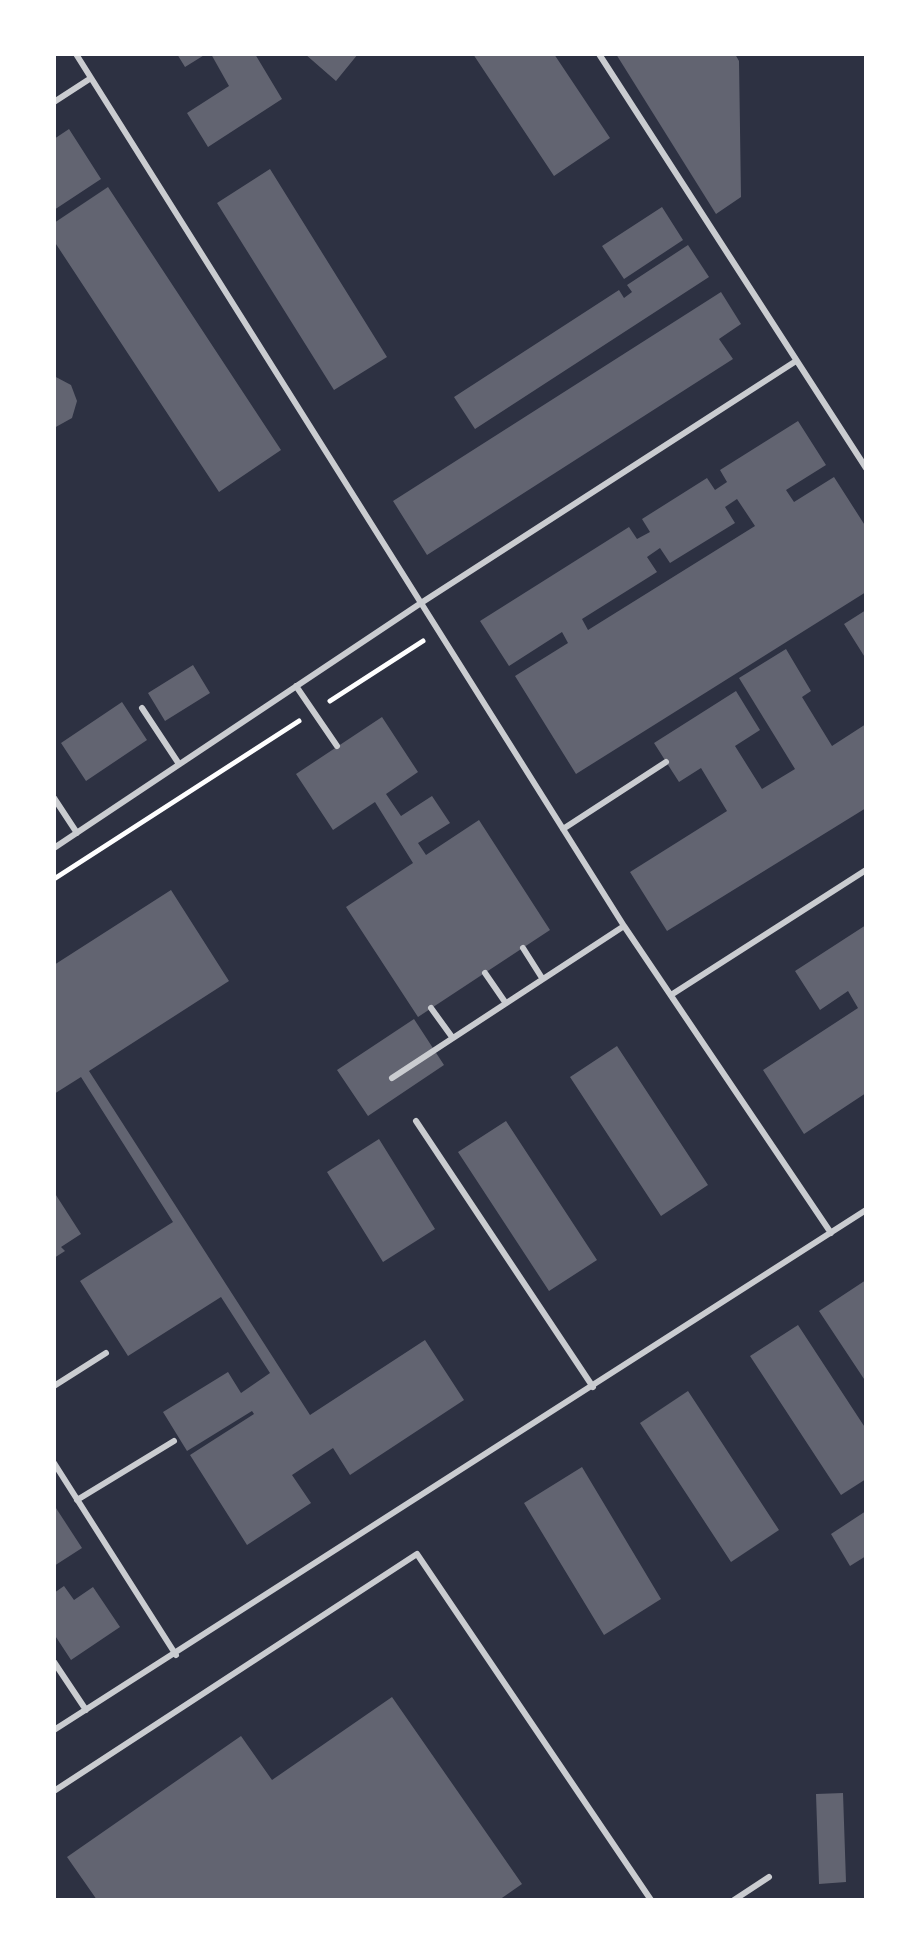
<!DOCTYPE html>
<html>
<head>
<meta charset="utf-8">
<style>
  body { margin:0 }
  #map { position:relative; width:920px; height:1954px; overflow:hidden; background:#2d3142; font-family:"IBM Plex Sans",sans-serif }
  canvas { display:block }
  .frame { position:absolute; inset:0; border:56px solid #fff; pointer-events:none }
</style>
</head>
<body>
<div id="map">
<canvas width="920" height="1954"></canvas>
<div class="frame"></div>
</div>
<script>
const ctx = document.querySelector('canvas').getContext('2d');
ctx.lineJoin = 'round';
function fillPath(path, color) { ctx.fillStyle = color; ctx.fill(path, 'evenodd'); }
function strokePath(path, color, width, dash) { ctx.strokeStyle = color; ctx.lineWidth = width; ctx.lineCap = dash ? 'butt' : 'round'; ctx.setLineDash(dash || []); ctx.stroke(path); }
fillPath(new Path2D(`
  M177,54h29l-21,13z
  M211,54h44l27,45 -74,48 -21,-34 42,-27z
  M305,54h53l-22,27z
  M473,54h81l56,84 -56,38z
  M616,54h119l4,7 2,136 -25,17z
  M69,129l32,50 -47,31v-71z
  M270,169l117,188 -53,33 -117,-187z
  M108,187l173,263 -62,42 -165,-251v-18z
  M662,207l21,33 -59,39 -22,-33z
  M688,245l21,32 -234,152 -21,-32 165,-107 5,8 8,-6 -5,-7z
  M721,292l20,32 -22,15 14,20 -306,196 -34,-54z
  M54,376l17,9 6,16 -5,17 -18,10z
  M798,421l28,44 -40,25 8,12 40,-25 32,50v65l-290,182 -61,-98 53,-33 -6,-11 -53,34 -29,-45 149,-94 8,12 13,-7 -8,-13 65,-41 8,12 12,-8 -7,-12zM737,499l18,27 -167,104 -6,-11 75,-47 -10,-15 13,-9 10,15 65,-40 -10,-16z
  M866,610v49l-22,-35z
  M786,649l25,42 -9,6 30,49 34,-22v84l-199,123 -37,-59 97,-61 -26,-43 -22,14 -25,-39 82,-52 24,39 -25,16 27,43 33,-20 -56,-91z
  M193,665l17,28 -45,28 -17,-28z
  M122,702l25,38 -61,41 -25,-38z
  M382,717l36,55 -32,22 15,22 31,-20 18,27 -32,20 8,12 53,-35 71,110 -132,87 -72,-110 67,-44 -38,-61 -42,28 -37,-56z
  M171,890l58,91 -140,90 221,344 115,-75 39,60 -114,75 -17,-27 -41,27 19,28 -64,42 -57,-90 64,-41 -2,-3 -65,40 -24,-39 65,-40 13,21 29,-20 -49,-76 -93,59 -48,-75 93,-59 -92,-145 -27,17v-129z
  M866,925v168l-62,41 -41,-64 95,-62 -10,-17 -28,19 -25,-39z
  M414,1019l30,46 -76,51 -31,-46z
  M617,1046l91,139 -47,31 -91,-139z
  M506,1121l91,139 -48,31 -91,-139z
  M379,1139l56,90 -52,33 -56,-90z
  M54,1192l27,42 -20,13 4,4 -11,7z
  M866,1280v102l-47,-71z
  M798,1325l68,104v50l-25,16 -91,-139z
  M688,1391l91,139 -48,32 -91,-139z
  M582,1467l79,132 -57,36 -80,-132z
  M54,1505l28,43 -28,18z
  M866,1511v45l-16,10 -19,-32z
  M64,1586l10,14 19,-13 27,40 -49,33 -17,-26v-41z
  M392,1697l130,187 -23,16h-402l-30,-43 174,-121 31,44z
  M843,1793l3,89 -27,2 -3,-90z`), '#626471');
strokePath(new Path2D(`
  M330,701l93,-60
  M54,879l245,-158`), '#fff', 5);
strokePath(new Path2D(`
  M76,54l548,872 207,307
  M599,54l267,414
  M54,102l37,-24
  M296,686l41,60
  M142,708l37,56
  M54,798l23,35
  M563,829l103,-67
  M54,848l367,-245 375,-242
  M523,948l19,30
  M485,973l20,29
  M671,995l195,-125
  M431,1008l21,29
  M392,1078l232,-152
  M416,1121l177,266
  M54,1386l52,-33
  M54,1463l122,192
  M77,1500l97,-59
  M54,1662l32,48
  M54,1730l812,-520
  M54,1791l363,-237 234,346
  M734,1900l35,-23`), '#caccd0', 6);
</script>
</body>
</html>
